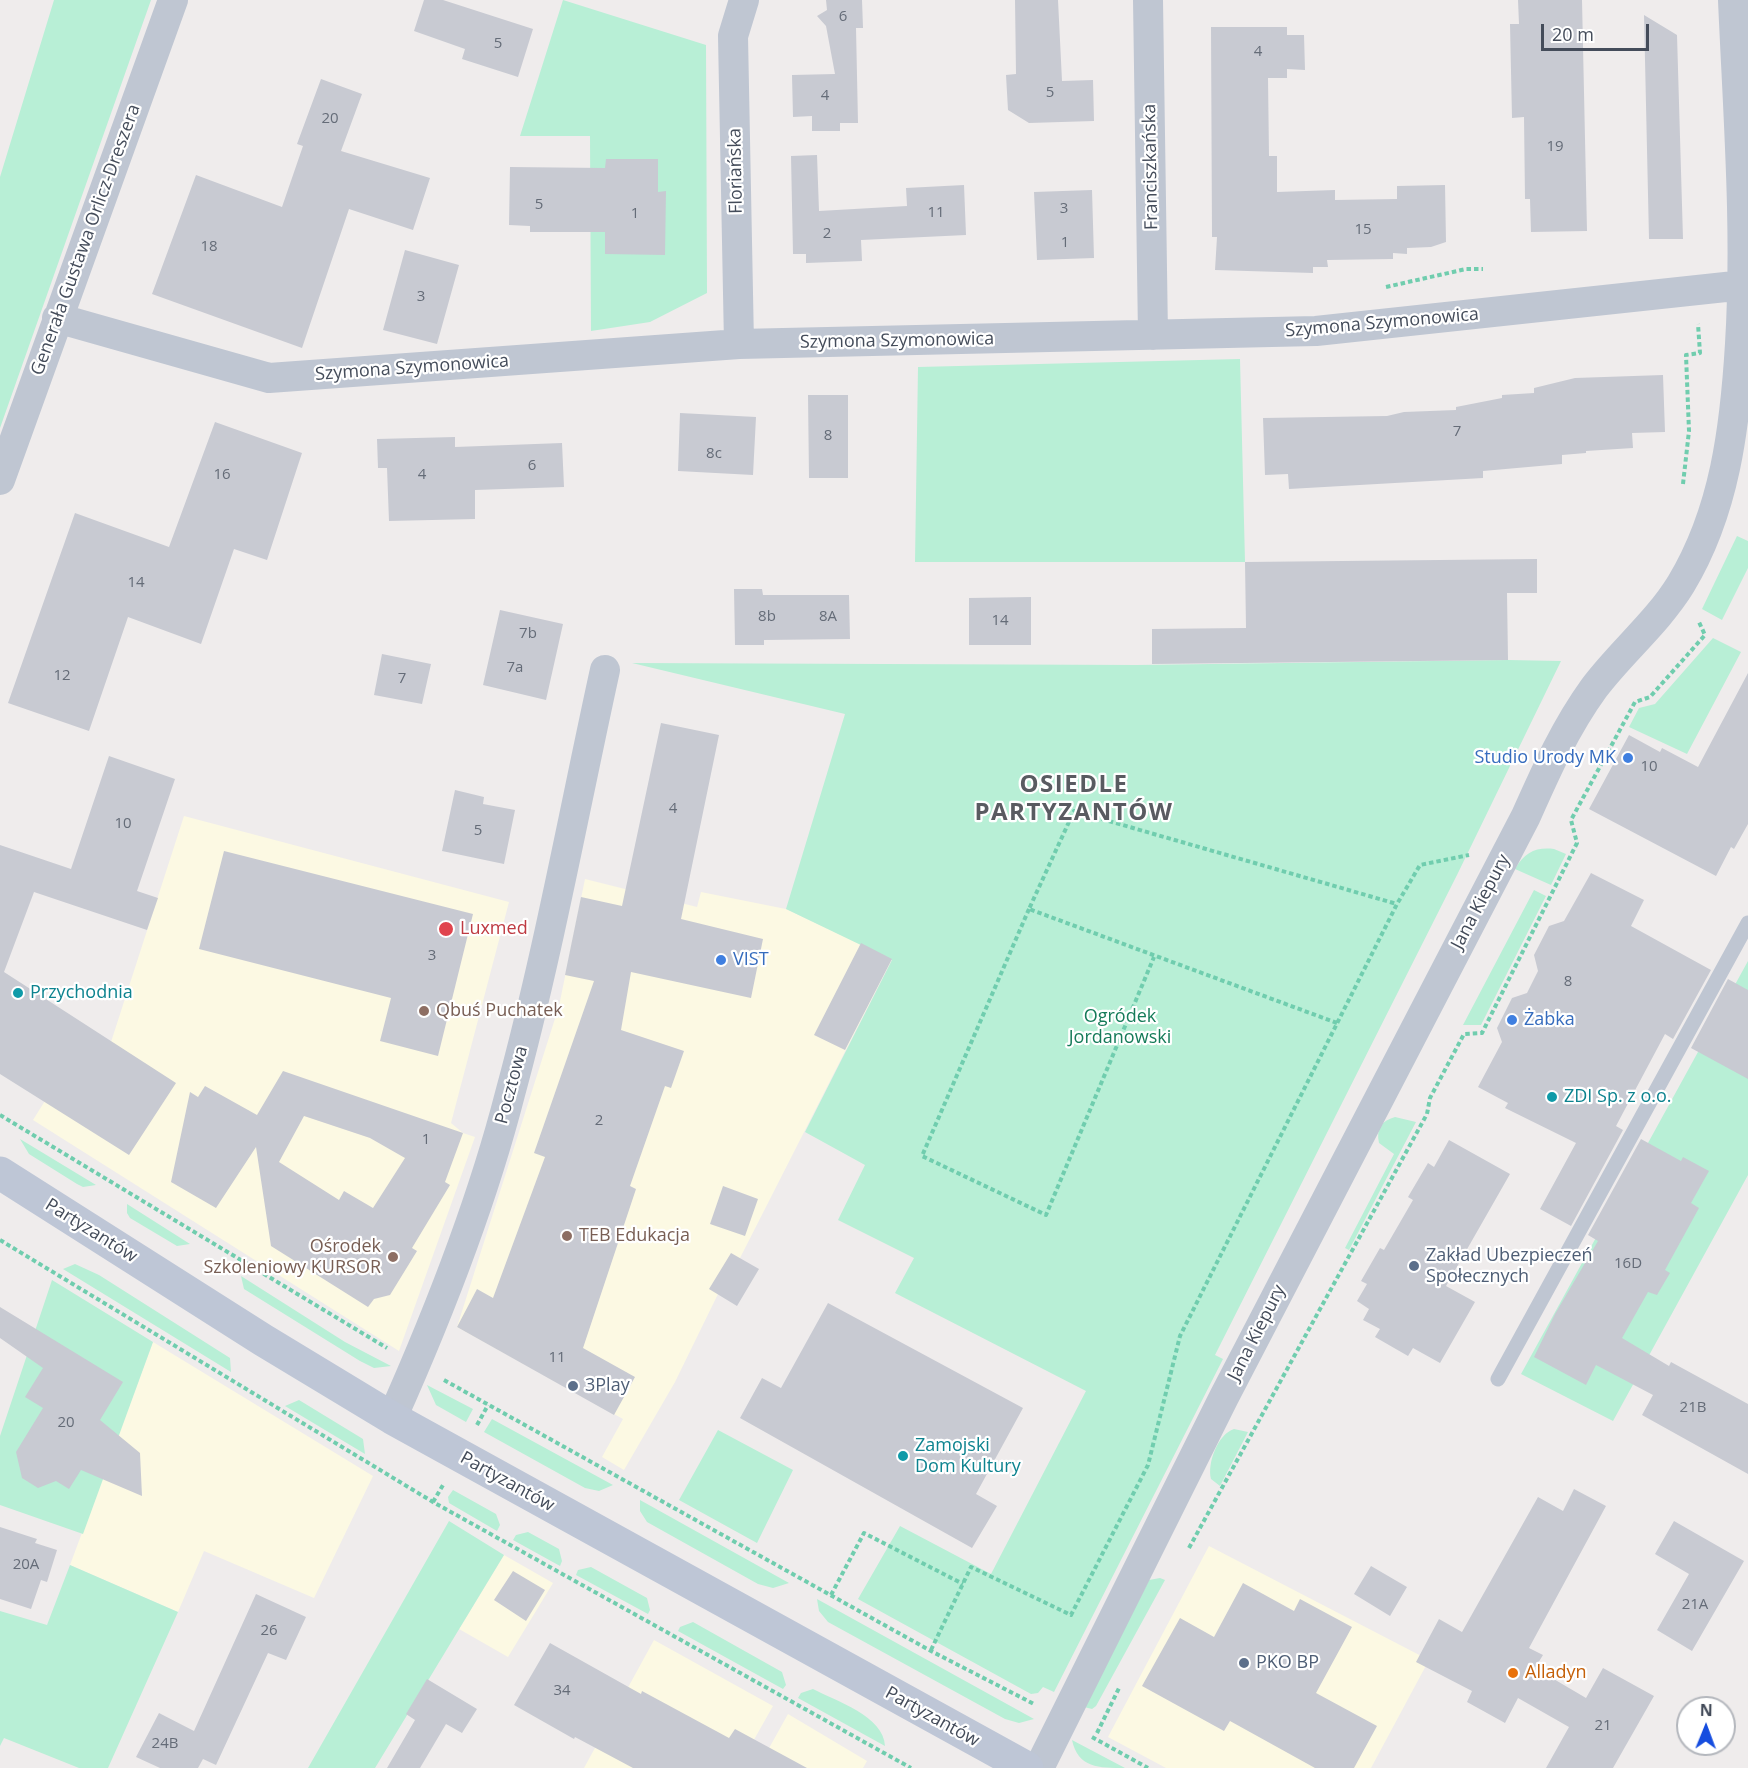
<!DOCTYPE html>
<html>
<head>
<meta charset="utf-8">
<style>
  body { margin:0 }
  #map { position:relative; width:1748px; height:1768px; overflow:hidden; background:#efecec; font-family:"Open Sans",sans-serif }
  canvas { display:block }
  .north { position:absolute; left:1676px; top:1696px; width:60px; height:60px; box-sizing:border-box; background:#fff; border:2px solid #b4b7bd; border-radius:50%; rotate:1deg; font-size:16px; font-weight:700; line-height:24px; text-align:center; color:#444c5a }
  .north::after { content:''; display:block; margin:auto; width:21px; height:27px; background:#164ddf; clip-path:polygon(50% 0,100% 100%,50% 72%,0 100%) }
  .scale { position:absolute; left:1541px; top:24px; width:108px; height:27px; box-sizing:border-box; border:3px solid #444c5a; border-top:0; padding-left:8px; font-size:18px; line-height:21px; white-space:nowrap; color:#444c5a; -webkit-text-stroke:4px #fff; paint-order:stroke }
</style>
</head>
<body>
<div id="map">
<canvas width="1748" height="1768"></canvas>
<div class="north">N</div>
<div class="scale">20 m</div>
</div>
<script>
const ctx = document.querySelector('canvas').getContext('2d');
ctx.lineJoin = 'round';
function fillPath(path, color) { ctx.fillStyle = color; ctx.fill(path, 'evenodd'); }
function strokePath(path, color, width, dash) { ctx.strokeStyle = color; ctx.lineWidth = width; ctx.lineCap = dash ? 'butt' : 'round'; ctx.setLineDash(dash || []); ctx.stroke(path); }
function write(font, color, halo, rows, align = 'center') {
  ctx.font = font + ' "Open Sans",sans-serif'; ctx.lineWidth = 4.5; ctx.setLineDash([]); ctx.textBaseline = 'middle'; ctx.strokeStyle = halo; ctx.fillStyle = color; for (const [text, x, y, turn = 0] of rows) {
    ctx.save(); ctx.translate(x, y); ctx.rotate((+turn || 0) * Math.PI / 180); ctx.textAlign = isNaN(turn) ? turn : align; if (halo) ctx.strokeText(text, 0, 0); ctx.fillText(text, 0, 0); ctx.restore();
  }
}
fillPath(new Path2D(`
  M184,816l325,86 -58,221 12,10 12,4 -76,214 -366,-231 57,-91 21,13z
  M585,879l112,28 4,-15 85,17 106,50 -152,299 -22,36 -43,88 -51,88 -22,-13 21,-38 -166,-92 102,-321z
  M153,1342l220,134 -59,122 -110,-47 -26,61 -108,-47z
  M1209,1546l220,114 -58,108h-205l-58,-31z
  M504,1555l49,28 -45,74 -49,-28z
  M654,1640l119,66 -35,62h-154z
  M788,1714l79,47 -4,7h-105z`), '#fcf9e3');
fillPath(new Path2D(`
  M54,0h97l-151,428v-251z
  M563,0l143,45 1,248 -57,29 -59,9 -1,-195h-70z
  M1240,359l5,203h-330l3,-195z
  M1737,536l11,5v27l-26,52 -20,-11z
  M1713,638l28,14 -54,102 -58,-27 10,-19 16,-4z
  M1508,660l53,1 -104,214 -242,480 8,4 -169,333 -11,-5 -5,6 -7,1 -173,-95 42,-73 91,48 95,-183 -191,-98 19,-35 -76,-38 27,-55 -60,-33 87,-172 -106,-51 59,-195 -213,-51 505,2z
  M1554,849l12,5 -15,31 -36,-16c10,-17 21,-22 39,-20z
  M1534,890l12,6 -65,129h-18z
  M1748,961v214l-135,246 -92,-47z
  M1395,1117l21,5 -67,128 -4,-2 49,-94 -15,-11c-3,-14 2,-22 16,-26z
  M20,1139l76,46 -13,2 -6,-3 -48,-30z
  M127,1204l63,40 -13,2 -47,-28 -3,-5z
  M75,1264l24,11 131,83 1,14 -168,-103z
  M241,1276l104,66 46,24 -17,2 -14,-7 -116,-72z
  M52,1280l101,62 -70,192 -83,-29v-69z
  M427,1385l46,24 -7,13 -30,-17z
  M299,1400l64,39 2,15 -80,-48z
  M492,1419l121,66 -14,6 -14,-3 -101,-56z
  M1234,1429l14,3 -28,54 -9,-7c-4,-16 7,-45 23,-50z
  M718,1430l75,40 -36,73 -78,-43z
  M453,1490l43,24 4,11 -3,6 -48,-28 -1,-6z
  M640,1500l149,83 -16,5 -15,-4 -111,-62 -7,-11z
  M449,1521l55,34 -129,213h-67z
  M528,1532l31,17 3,12 -2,5 -47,-26 3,-5z
  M70,1565l108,47 -70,156h-29l-75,-30 -4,8v-135l47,14z
  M591,1567l56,31 3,12 -2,4 -72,-39 2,-5z
  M1160,1578l5,2 -69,126 -4,3 -8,-2 65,-127z
  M817,1599l217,120 -15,4 -14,-4 -177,-97 -9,-11z
  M693,1622l89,50 4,13 -3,4 -105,-58 2,-4z
  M813,1689c23,12 71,27 72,57l-87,-48 3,-5z
  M1072,1740l53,28c-26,0 -47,0 -53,-28z`), '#b8efd6');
fillPath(new Path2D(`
  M424,0h19l90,29 -15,48 -56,-18 3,-10 -51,-18z
  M826,0h36l1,28h-7l2,95h-18v8h-28v-15l-19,1 -1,-42 43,-1 -9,-48 -9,-10 10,-6z
  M1015,0h43l4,81 31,-1 1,41 -65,2 -21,-13 -2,-35 10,-1z
  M1518,0h64l5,231 -56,1 -1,-33h-5l-1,-82 -12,1 -2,-94h9z
  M1644,15l33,20 6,204h-34z
  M1211,27h76v8h17l1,35 -18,-1v9h-19l1,78h8v36l58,-2v10l62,-1v-13l48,-1 1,57 -15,5 -24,1v6l-14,-1v6l-66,1 1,7h-15v6l-98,-3 2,-33h-5z
  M321,79l41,15 -21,57 89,27 -17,52 -64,-21 -47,139 -150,-54 44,-119 86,32 21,-61 -6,-2z
  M817,155l2,56 88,-5 -1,-18 58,-3 2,50 -105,5 1,21 -56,2v-9h-13l-2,-98z
  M606,159h52v33l8,-1 -1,64 -60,-1v-22h-75v-6l-21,-1 1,-58 95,1z
  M1092,190l2,68 -57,2 -3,-68z
  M405,250l54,15 -22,79 -54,-14z
  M1663,375l2,57 -33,1 1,15 -47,3v2l-24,2v9l-79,7v7l-194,11 -1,-15 -23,1 -2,-57 124,-2 17,-4 52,-2v-3l46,-9v-3l32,-2v-5l41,-10z
  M808,395h40v83h-39z
  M680,413l76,4 -3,58 -75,-4z
  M215,422l87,31 -35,107 -33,-11 -33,95 -73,-27 -39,114 -81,-28 67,-190 94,34z
  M455,437v10l107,-4 2,44 -89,3v29l-86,2 -2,-53h-9l-1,-29z
  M1537,559v34h-30l1,67 -356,4v-35l94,-1 -1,-66z
  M734,589h28l1,6h86l1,44 -86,1v5h-29z
  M1031,597v48h-62v-47z
  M500,610l63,14 -17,76 -63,-15z
  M382,654l49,10 -9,40 -48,-9z
  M1748,673v151l-14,25 -3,-2 -15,29 -127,-67 40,-74 31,17 2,-4 36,19z
  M661,723l58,12 -38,184 82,20 -12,59 -120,-26 -10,58 63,21 -13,37 -6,-2 -35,100 6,3 -53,159 52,29 -21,38 -157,-88 20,-38 16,9 52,-141 -11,-4 60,-172 -29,-6 16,-78 41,9z
  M109,756l66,23 -38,112 21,7 -11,32 -113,-38 -30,80 172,111 -47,72 -129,-81v-229l71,24z
  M455,790l29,7 -1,7 32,6 -11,54 -62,-13z
  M224,851l249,63 -35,142 -58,-15 11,-43 -192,-49z
  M1591,873l53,27 -13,26 80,44 -38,69 -8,-5 -49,92 7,4 -52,96 -31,-17 36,-66 -71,-35 3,-5 -30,-16 24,-45 -5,-14 15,-30 15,-5 11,-22 -4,-16 15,-29 15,-5z
  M861,943l31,16 -47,91 -31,-15z
  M1728,979l20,11v89l-57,-31z
  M283,1071l180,62 -18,49 5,3 -38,63 5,3 -27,44 -16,4 -6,8 -97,-61 -15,-99 -40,61 -45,-26 19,-90 8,5 7,-11 52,29zM304,1116l66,22 35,20 -32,50 -29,-17 -5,9 -60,-38z
  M1641,1139l40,22 2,-4 26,14 -18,32 8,5 -34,62 5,3 -13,22 -9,-3 -26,46 47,28 2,-4 77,42v70l-106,-59 11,-20 -57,-30 -10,20 -52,-28 21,-43 43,-73 -10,-6z
  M1449,1140l61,34 -64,112 29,16 -35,61 -27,-15 -5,8 -33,-19 5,-8 -17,-9 6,-11 -12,-8 10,-17 -6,-3 19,-33 4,2 29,-50 -5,-3 20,-34 6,4z
  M723,1186l35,13 -13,37 -35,-12z
  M731,1253l28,16 -22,37 -28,-17z
  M828,1303l195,105 -47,86 21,12 -25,42 -232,-130 22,-40 19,10z
  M0,1307l123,75 -23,38 40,33 2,43 -61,-26 -12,19 -13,-8 -18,7 -16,-10 -6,-26 27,-44 -18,-11 18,-29 -43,-30z
  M1574,1489l32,17 -77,142 14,7 -8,13 51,30 17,-30 51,28 -41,72h-67l23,-41 -51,-29 -13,25 -38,-21 5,-11 -56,-29 23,-43 23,13 76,-135 25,14z
  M1674,1521l70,40 -52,90 -35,-21 32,-56 -34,-20z
  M0,1527l37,12 -2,4 22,7 -10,32 -6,-2 -10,29 -31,-10z
  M1371,1566l36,21 -17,29 -36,-22z
  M513,1571l32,19 -19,31 -32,-21z
  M1243,1583l51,28 6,-12 52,28 -36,66 61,33 -23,42h-39l-85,-47 -6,10 -82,-45 38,-68 34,19z
  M256,1594l50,23 -20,43 -18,-7 -52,112 -13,-6 -5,9h-38l-24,-11 23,-44 35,18z
  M550,1643l91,51 1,-3 87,47 6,-9 72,39h-174l-58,-31 -1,2 -60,-34z
  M427,1679l50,30 -15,24 -16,-9 -26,44h-33l28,-48 -9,-6z`), '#c8cad2');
strokePath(new Path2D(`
  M1386,287l80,-18h17
  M1683,484l6,-53 -3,-76 14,-2 -2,-29
  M1029,909l-107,247 124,59 108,-258
  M1337,1023l-308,-114 45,-98 323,93
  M0,1115l387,233
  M0,1240l433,262 478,266
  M444,1380l487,271 103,53
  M477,1425l11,-20
  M433,1502l10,-17
  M1189,1548l238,-434 3,-16 34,-64 18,-1 95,-190 -6,-23 64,-118 15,-5 55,-62 -7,-15
  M831,1595l33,-62 99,51
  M931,1650l40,-83 100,48 77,-150 32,-129 217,-432 23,-39 49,-10
  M1097,1733l22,-45
  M1092,1737l56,31`), '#70cdae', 4, [4.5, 3]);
strokePath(new Path2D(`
  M1498,1379l250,-456`), '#bfc6d2', 15);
strokePath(new Path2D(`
  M1148,0l5,335
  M57,318l212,60 470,-34 577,-13 428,-46
  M739,344l-6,-308 11,-36
  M0,480l173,-480
  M392,1418c46,-103 90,-215 118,-324 38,-139 64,-283 95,-424
  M1039,1768l185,-371 302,-581c20,-45 39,-88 68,-128 27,-36 63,-65 87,-104 44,-73 54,-157 59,-240 7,-115 -2,-229 -7,-344`), '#bfc6d2', 30);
strokePath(new Path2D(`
  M0,1173l263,167 129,78 635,350`), '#bec6d6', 33);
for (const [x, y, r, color] of [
  [1628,758,6,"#3f7fe0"],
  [446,929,8,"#e0444e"],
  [721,960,6,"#3f7fe0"],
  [18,993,6,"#0f9aa8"],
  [424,1011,6,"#8d6e63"],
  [1512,1020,6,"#3f7fe0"],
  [1552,1097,6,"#0f9aa8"],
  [567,1236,6,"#8d6e63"],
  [393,1257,6,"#8d6e63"],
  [1414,1266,6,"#5c6f8a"],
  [573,1386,6,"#5c6f8a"],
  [903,1456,6,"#0f9aa8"],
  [1244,1663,6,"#5c6f8a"],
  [1513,1673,6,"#e8710a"]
]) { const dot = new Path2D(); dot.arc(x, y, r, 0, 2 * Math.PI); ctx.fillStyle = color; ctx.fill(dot); strokePath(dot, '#fff', 2); }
write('15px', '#656c78', null, [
  ["6",843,17],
  ["5",498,44],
  ["4",1258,52],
  ["5",1050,93],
  ["4",825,96],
  ["20",330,119],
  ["19",1555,147],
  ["5",539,205],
  ["3",1064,209],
  ["11",936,213],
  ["1",635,214],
  ["15",1363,230],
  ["2",827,234],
  ["1",1065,243],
  ["18",209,247],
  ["3",421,297],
  ["7",1457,432],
  ["8",828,436],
  ["8c",714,454],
  ["6",532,466],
  ["16",222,475],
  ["4",422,475],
  ["14",136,583],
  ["8b",767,617],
  ["8A",828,617],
  ["14",1000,621],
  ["7b",528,634],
  ["7a",515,668],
  ["12",62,676],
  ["7",402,679],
  ["10",1649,767],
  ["4",673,809],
  ["10",123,824],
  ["5",478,831],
  ["3",432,956],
  ["8",1568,982],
  ["2",599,1121],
  ["1",426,1140],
  ["16D",1628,1264],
  ["11",557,1358],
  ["21B",1693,1408],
  ["20",66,1423],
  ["20A",26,1565],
  ["21A",1695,1605],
  ["26",269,1631],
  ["34",562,1691],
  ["21",1603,1726],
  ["24B",165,1744]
]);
write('18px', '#444c5a', '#fff', [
  ["Franciszkańska",1151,167,-91],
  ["Floriańska",736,171,-91],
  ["Generała Gustawa Orlicz-Dreszera",86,240,-70],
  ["Szymona Szymonowica",1382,323,-5],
  ["Szymona Szymonowica",897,341,-1],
  ["Szymona Szymonowica",412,368,-4],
  ["Jana Kiepury",1481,902,-62],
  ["Pocztowa",512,1085,-75],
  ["Partyzantów",91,1231,32],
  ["Jana Kiepury",1257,1333,-63],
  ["Partyzantów",507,1482,29],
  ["Partyzantów",932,1717,29]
]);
write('18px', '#366cbe', '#fff', [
  ["Studio Urody MK",1616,758,"right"],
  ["VIST",733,960],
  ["Żabka",1524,1020]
], 'left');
write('18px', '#be3a42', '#fff', [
  ["Luxmed",460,929]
], 'left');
write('18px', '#0d838f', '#fff', [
  ["Przychodnia",30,993],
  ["ZDI Sp. z o.o.",1564,1097],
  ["Zamojski",915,1446],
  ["Dom Kultury",915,1467]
], 'left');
write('18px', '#785e54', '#fff', [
  ["Qbuś Puchatek",436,1011],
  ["TEB Edukacja",579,1236],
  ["Ośrodek",381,1247,"right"],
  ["Szkoleniowy KURSOR",381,1268,"right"]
], 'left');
write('18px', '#157b59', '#fff', [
  ["Ogródek",1120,1017],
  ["Jordanowski",1120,1038]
]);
write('18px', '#4e5e75', '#fff', [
  ["Zakład Ubezpieczeń",1426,1256],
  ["Społecznych",1426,1277],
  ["3Play",585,1386],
  ["PKO BP",1256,1663]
], 'left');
write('18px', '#c56008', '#fff', [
  ["Alladyn",1525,1673]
], 'left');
ctx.letterSpacing = '1.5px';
write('bold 24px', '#595b61', '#fff', [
  ["OSIEDLE",1074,785],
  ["PARTYZANTÓW",1074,813]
]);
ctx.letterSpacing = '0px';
</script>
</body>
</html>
